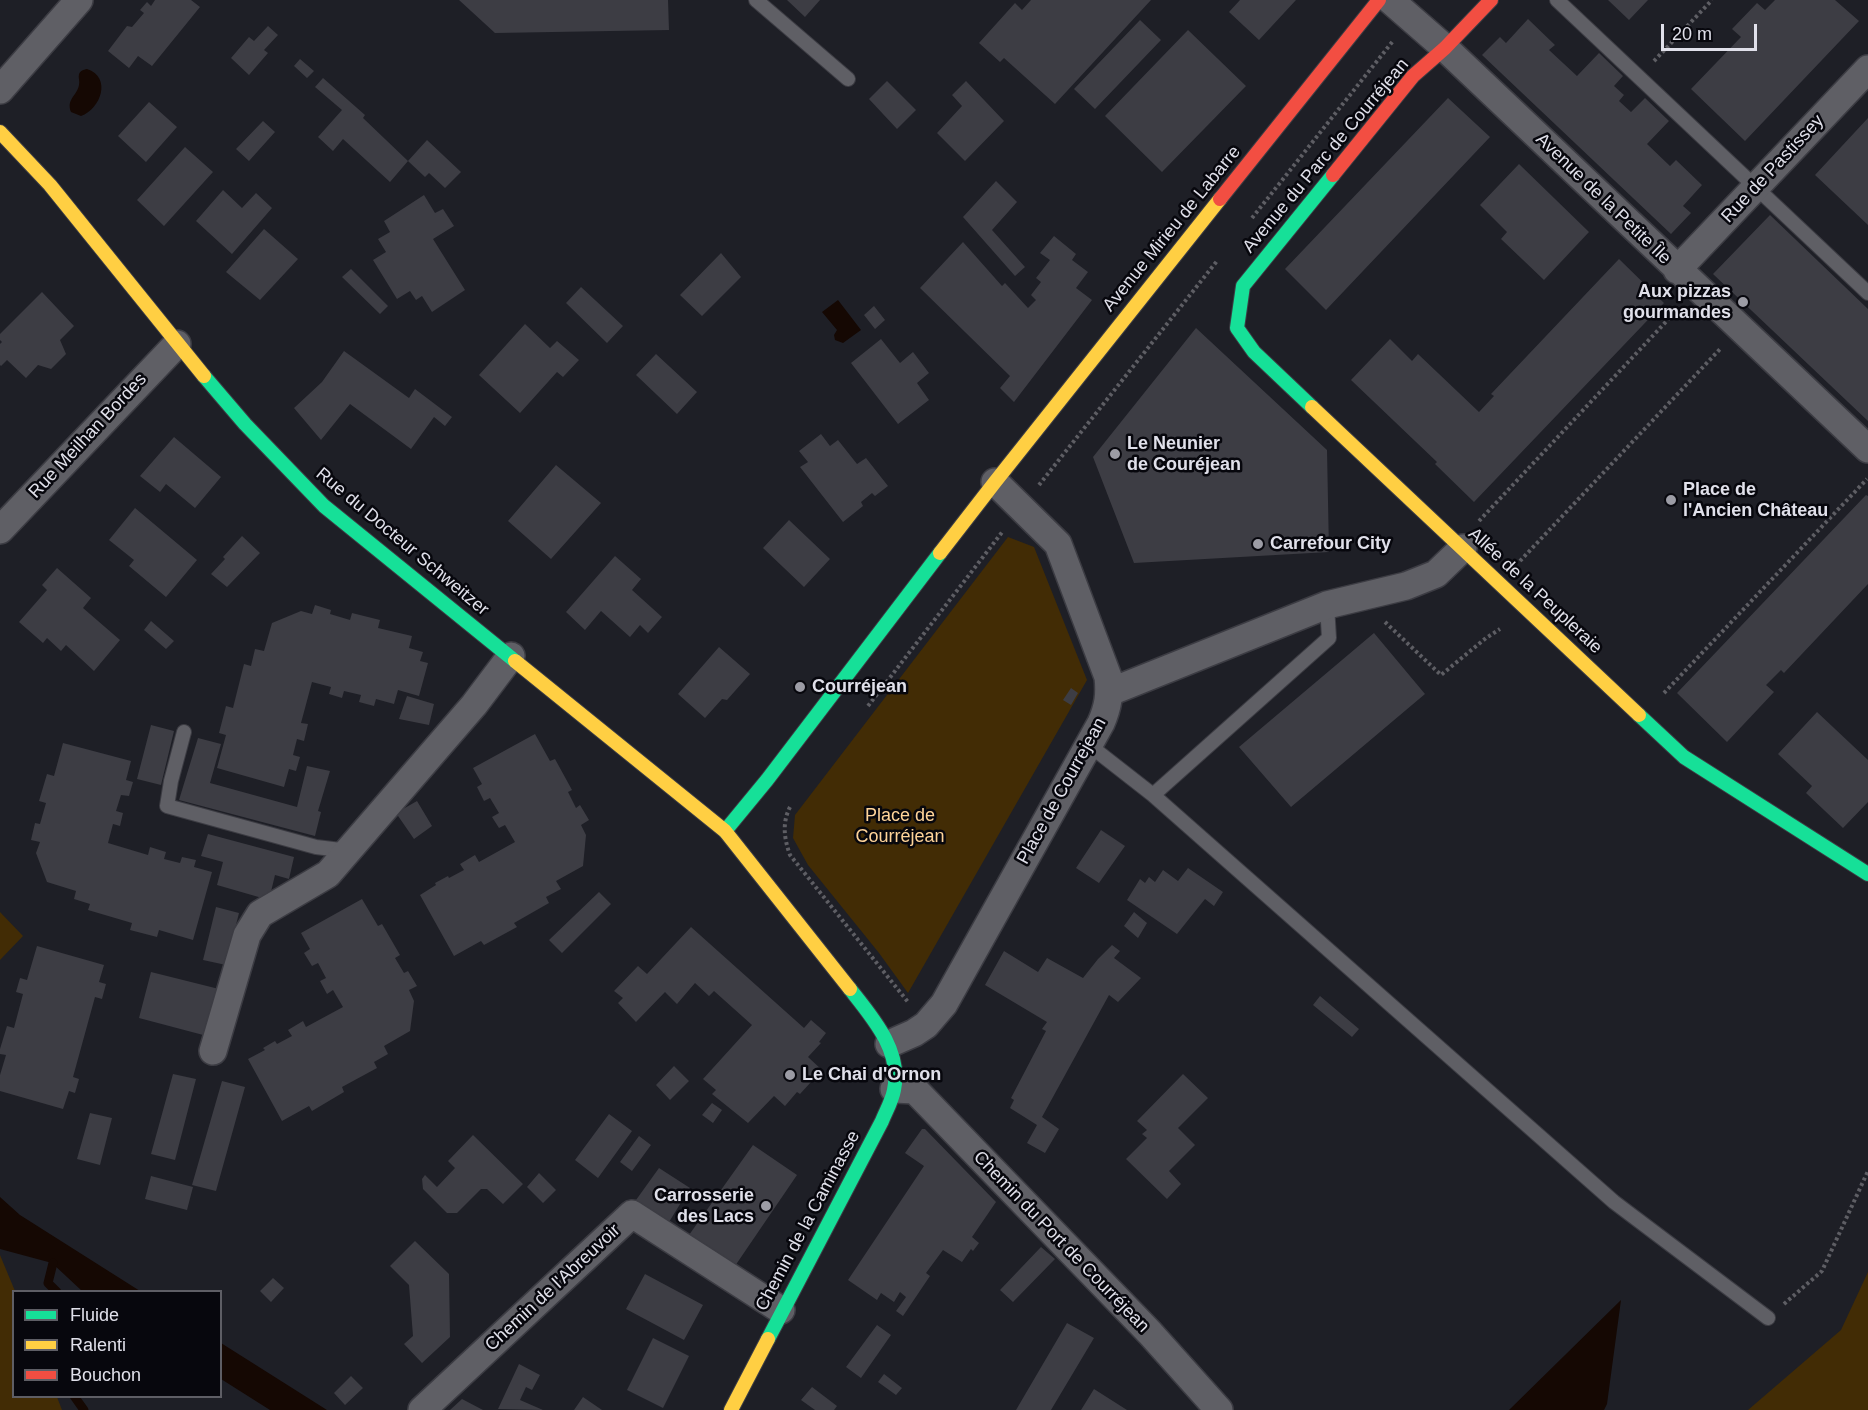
<!DOCTYPE html>
<html>
<head>
<meta charset="utf-8">
<style>
  body { margin:0 }
  #map { position:relative; width:1868px; height:1410px; overflow:hidden; background:#1e1f26; font-family:Helvetica,sans-serif }
  canvas { display:block }
  .legend { position:absolute; left:12px; top:1290px; width:210px; height:108px; box-sizing:border-box; background:#07070d; border:2px solid #5e5e65; margin:0; padding:8px 10px; list-style:none; font-size:18px; color:#e0e0ea }
  .legend li { display:flex; align-items:center; gap:12px; height:30px }
  .legend b { width:30px; border:2px solid #5e5e65 }
  .scale { position:absolute; left:1661px; top:24px; width:96px; height:27px; box-sizing:border-box; border:3px solid #e0e0ea; border-top:0; padding-left:8px; font-size:18px; line-height:21px; white-space:nowrap; color:#e0e0ea; -webkit-text-stroke:4px #07070d; paint-order:stroke }
</style>
</head>
<body>
<div id="map">
<canvas width="1868" height="1410"></canvas>
<ul class="legend">
<li><b style="height:8px;background:#16e098"></b>Fluide</li>
<li><b style="height:8px;background:#ffcf43"></b>Ralenti</li>
<li><b style="height:8px;background:#f24e42"></b>Bouchon</li>
</ul>
<div class="scale">20 m</div>
</div>
<script>
const ctx = document.querySelector('canvas').getContext('2d');
ctx.lineJoin = 'round';
function fillPath(path, color) { ctx.fillStyle = color; ctx.fill(path, 'evenodd'); }
function strokePath(path, color, width, dash) { ctx.strokeStyle = color; ctx.lineWidth = width; ctx.lineCap = dash ? 'butt' : 'round'; ctx.setLineDash(dash || []); ctx.stroke(path); }
function write(font, color, halo, rows, align = 'center') {
  ctx.font = font + ' Helvetica,sans-serif'; ctx.lineWidth = 5; ctx.setLineDash([]); ctx.textBaseline = 'middle'; ctx.strokeStyle = halo; ctx.fillStyle = color; for (const [text, x, y, turn = 0] of rows) {
    ctx.save(); ctx.translate(x, y); ctx.rotate((+turn || 0) * Math.PI / 180); ctx.textAlign = isNaN(turn) ? turn : align; if (halo) ctx.strokeText(text, 0, 0); ctx.fillText(text, 0, 0); ctx.restore();
  }
}
fillPath(new Path2D(`
  M1008,537l26,10 53,133 -179,313 -29,-40 -71,-88 -15,-27 2,-23z
  M0,912l23,24 -23,24z
  M0,1255l15,36 -1,105 43,1 5,13h-62z
  M1868,1272v138h-120l93,-80z`), '#422c05');
fillPath(new Path2D(`
  M87,69c25,8 14,40 -6,47l-10,-4c-5,-13 6,-16 8,-27 1,-4 -1,-7 0,-11 2,-4 4,-4 8,-5z
  M838,300l23,30 -18,13 -8,-3 -1,-5 3,-5 -15,-18z
  M0,1197l20,18 120,76h-58l-30,-28 -52,-14z
  M1621,1300l-14,104 -3,6h-95z
  M220,1343h1l106,67h-57l-49,-31z`), '#150803');
strokePath(new Path2D(`
  M53,1263l-5,20 9,9
  M74,1396l10,14`), '#150803', 9);
fillPath(new Path2D(`
  M155,0h36l9,7 -48,59 -14,-10 -9,12 -21,-17 19,-25 5,1 12,-14 -4,-3 7,-8 4,4z
  M459,0h209l1,30 -174,3z
  M787,0h33l-15,17z
  M1031,0h120l-96,104 -51,-46 -4,4 -21,-19 36,-40 7,7z
  M1240,0h56l-37,40 -30,-28z
  M1608,0h40l-19,20z
  M1775,0h60l24,21 -114,120 -54,-52 50,-52 -9,-8 25,-26 8,7z
  M1528,19l27,26 -6,5 28,26 22,-23 24,23 -9,10 10,9 -5,6 12,11 14,-14 24,23 -22,23 23,22 6,-6 26,25 -19,21 8,7 -20,21 -189,-179 18,-18 6,6z
  M1140,20l21,20 -66,69 -21,-20z
  M268,26l10,9 -14,15 4,3 -19,22 -18,-17 18,-21 5,4z
  M1188,30l58,56 -84,86 -57,-56z
  M300,59l14,12 -7,7 -13,-12z
  M323,78l42,37 -2,3 45,43 19,-21 34,32 -16,16 -16,-15 -4,4 -17,-16 -18,21 -47,-43 -10,12 -15,-14 24,-27 -27,-23z
  M887,81l29,29 -19,19 -28,-30z
  M966,81l38,40 -39,40 -28,-28 25,-27 -10,-11z
  M1448,98l42,39 -164,173 -41,-41z
  M149,102l28,25 -31,35 -28,-26z
  M1868,118v107l-53,-50z
  M263,121l12,11 -26,29 -13,-12z
  M185,147l28,25 -49,54 -27,-26z
  M1519,164l70,68 -45,48 -43,-41 6,-7 -27,-27z
  M996,181l21,21 -25,28 33,37 -10,9 -52,-59z
  M223,190l19,18 14,-15 16,15 -40,46 -36,-33z
  M424,195l11,18 8,-4 11,17 -21,13 32,51 -33,22 -10,-16 -6,4 -6,-9 -13,8 -24,-39 13,-8 -8,-13 12,-7 -6,-11z
  M1770,215l98,94v112l-155,-147z
  M264,229l34,30 -38,41 -34,-28z
  M1054,236l22,18 -4,6 16,12 -12,16 16,12 -78,102 -14,-14 10,-12 -90,-88 43,-46 39,44 3,-3 23,25 8,-8 -5,-5 10,-13 -5,-4 14,-18 -10,-7z
  M721,253l20,24 -39,39 -22,-21z
  M1619,259l45,44 -190,199 -39,-38 2,-2 -86,-82 39,-41 22,22 6,-7 61,58 15,-16 -3,-2z
  M351,269l37,37 -8,8 -38,-37z
  M581,287l42,39 -16,17 -41,-40z
  M42,292l32,34 -14,14 6,14 -15,15 -13,-4 -12,13 -19,-18 -6,6 -1,-1v-21l2,-2 -2,-2v-6z
  M874,306l11,14 -10,9 -11,-14z
  M525,324l25,24 7,-7 22,19 -16,17 -6,-5 -37,41 -41,-38z
  M1196,328l131,122 2,102 -195,11 -41,-106z
  M881,339l19,24 13,-11 16,21 -12,10 12,17 -31,24 -47,-61z
  M344,351l65,47 6,-9 37,28 -7,9 -11,-9 -23,32 -61,-45 -29,36 -27,-32 28,-26z
  M656,354l41,38 -20,22 -41,-39z
  M821,434l9,12 8,-6 19,24 9,-6 22,28 -13,10 -3,-3 -11,9 2,4 -20,16 -43,-55 8,-5 -9,-11z
  M174,437l47,40 -26,31 -29,-24 -6,8 -20,-16z
  M556,465l45,38 -50,56 -43,-38z
  M1866,495l2,1v88l-84,89 -3,-3 -15,15 8,7 -47,50 -50,-49z
  M135,508l62,52 -31,37 -37,-31 5,-6 -25,-20z
  M789,520l41,39 -26,28 -41,-39z
  M242,536l18,17 -33,34 -16,-13 14,-15 -2,-2z
  M615,556l26,23 -9,11 30,27 -14,16 -8,-8 -10,12 -29,-26 -16,19 -19,-18z
  M57,568l34,30 -8,10 37,32 -26,31 -28,-26 -5,6 -14,-13 -4,5 -24,-21 28,-32 -5,-5z
  M315,605l16,5 -1,4 20,6 2,-7 28,7 -2,8 34,8 -3,12 14,4 -3,9 8,2 -9,33 -21,-6 -4,14 -18,-5 -2,7 -15,-4 2,-7 -17,-4 -2,7 -13,-4 2,-7 -19,-5 -11,41 7,1 -4,17 -7,-2 -4,16 7,2 -4,14 -7,-2 -5,18 -67,-19 9,-33 -7,-2 7,-27 7,2 11,-44 7,2 4,-17 9,2 8,-28 29,-12 11,3z
  M151,621l23,20 -8,8 -22,-19z
  M1374,633l51,61 -134,113 -52,-60z
  M719,647l31,27 -23,26 -5,-1 -17,19 -27,-24z
  M1071,688l7,5 -7,12 -8,-5z
  M407,696l27,8 -5,21 -30,-6z
  M1817,712l51,48v42l-25,26 -37,-35 6,-7 -34,-32z
  M151,725l23,6 -13,54 -24,-6z
  M535,734l15,27 5,-2 17,31 -4,2 8,16 4,-3 9,15 -8,5 5,10 -3,31 -27,15 5,8 -15,8 3,6 -35,20 3,4 -33,18 -3,-4 -27,15 -34,-61 16,-10 -1,-2 13,-7 1,2 15,-8 -4,-6 15,-9 4,7 36,-20 -10,-17 -6,3 -7,-11 7,-4 -9,-15 -6,3 -7,-14 5,-3 -9,-16z
  M198,738l23,6 -11,39 87,24 10,-41 23,5 -12,40 3,1 -6,24 -136,-36z
  M63,743l68,18 -5,19 7,2 -4,14 -8,-1 -5,16 7,2 -3,13 -7,-2 -5,19 40,12 2,-8 16,5 -2,7 16,4 2,-6 14,3 -2,7 18,5 -19,68 -34,-10 -2,7 -27,-7 2,-7 -44,-13 2,-6 -16,-5 2,-8 -29,-9 -11,-29 4,-11 -9,-2 4,-17 5,1 6,-21 -7,-2 8,-27 7,2z
  M417,801l15,25 -18,13 -18,-26z
  M1101,830l24,16 -26,37 -23,-15z
  M208,834l86,23 -5,22 -14,-4 -6,25 -52,-15 6,-23 -22,-6z
  M1188,868l35,24 -9,14 -9,-7 -28,35 -50,-34 13,-21 5,4 4,-6 6,5 8,-12 15,11z
  M599,892l12,12 -49,49 -13,-13z
  M362,899l16,27 4,-2 18,31 -5,3 9,15 4,-2 9,15 -8,4 5,11 -4,30 -26,15 4,8 -14,8 3,6 -35,19 2,5 -32,19 -3,-5 -27,15 -34,-62 17,-9 -2,-2 12,-7 2,3 15,-8 -4,-6 15,-9 3,6 37,-20 -10,-17 -6,4 -7,-13 6,-3 -8,-15 -6,3 -8,-13 6,-4 -9,-16z
  M216,907l23,6 -13,52 -23,-5z
  M1134,912l13,11 -9,15 -14,-12z
  M691,927l113,101 7,-8 15,13 -7,9 2,1 -13,14 14,13 -22,24 -3,-2 -12,14 -11,-10 -26,27 -36,-29 4,-4 -13,-11 49,-54 -38,-34 -5,5 -14,-13 -18,21 -12,-12 -29,30 -18,-19 5,-5 -9,-7 24,-25 9,8z
  M1112,945l8,6 -6,7 27,20 -23,24 -9,-7 -67,122 17,12 -14,24 -18,-10 10,-18 -27,-17 4,-8 -3,-2 35,-67 -4,-2 5,-7 -62,-37 19,-34 34,21 9,-14 36,20 15,-19z
  M37,946l67,19 -5,17 7,2 -4,15 -7,-2 -22,80 6,2 -4,14 -6,-2 -6,18 -63,-18v-16l6,-20 -6,-1v-5l7,-23 7,2 9,-34 -7,-2 4,-14 7,2z
  M151,972l68,17 -12,47 -68,-18z
  M1320,996l39,33 -7,8 -39,-32z
  M674,1066l15,15 -19,19 -14,-15z
  M173,1074l23,5 -21,81 -24,-6z
  M1183,1074l25,24 -30,30 17,17 -26,26 12,13 -14,15 -41,-40 21,-21 -5,-4 5,-4 -10,-9z
  M222,1081l23,6 -29,104 -24,-6z
  M712,1103l10,7 -9,13 -11,-8z
  M90,1113l22,5 -12,47 -23,-6z
  M609,1114l23,17 -34,47 -23,-18z
  M922,1129h3l71,73 -24,35 7,6 -6,8 -2,-2 -9,13 -19,-12 -17,23 4,3 -27,40 -7,-5 10,-14 -6,-5 -6,10 -13,-9 -4,7 -29,-20 76,-114 -19,-13z
  M473,1135l50,49 -20,20 -16,-15h-6l-24,24h-10l-24,-24 -1,-10 3,-4 12,12 18,-19 -7,-7z
  M639,1136l12,9 -19,26 -12,-9z
  M753,1145l44,30 -62,91 -46,-31z
  M659,1168l31,20 -21,34 -33,-22z
  M539,1173l17,17 -13,13 -16,-16z
  M151,1176l42,11 -6,23 -42,-11z
  M415,1241l34,33 1,63 -28,26 -18,-19 9,-8 -4,-51 -19,-19z
  M1041,1247l14,12 -42,43 -13,-12z
  M645,1274l58,31 -19,35 -58,-31z
  M273,1278l11,10 -13,14 -11,-11z
  M1067,1323l27,15 -43,72h-35z
  M877,1325l14,10 -30,43 -15,-11z
  M653,1338l36,18 -26,52 -36,-18z
  M519,1364l21,11 -8,15 -6,-3 -6,13 23,10 -45,-1z
  M884,1374l18,14 -6,7 -18,-13z
  M351,1376l12,12 -18,17 -11,-12z
  M812,1387l25,19 -3,4h-19l-14,-10z
  M1094,1389l33,21h-46z
  M583,1397l19,13h-28z
  M462,1399l21,11h-33z`), '#3d3d44');
const lane = new Path2D(`
  M756,0l92,79
  M1557,0l311,293
  M184,732l-13,49 -4,25 149,41 33,4
  M1089,745l64,50 461,407 154,116
  M1153,795l176,-157 -2,-33`);
const street = new Path2D(`
  M1390,0l55,48 423,401
  M0,90l79,-90
  M1677,270l191,-201
  M0,530l177,-186
  M1110,692l217,-87 79,-19 30,-12 27,-26
  M889,1044l25,-11 12,-8 18,-21 157,-281c7,-16 9,-28 7,-46l-50,-133 -63,-62
  M213,1051l34,-116 13,-21 68,-40 146,-169 37,-49
  M894,1089l21,1 235,243 69,77
  M422,1410l210,-196 149,96`);
const fast = new Path2D(`
  M204,376l41,48 79,82 191,155
  M1312,407l-58,-55 -17,-24 6,-42 90,-111
  M1639,715l45,42 184,117
  M725,831l42,-51 173,-227
  M768,1339l114,-218c4,-10 10,-20 12,-31 8,-39 -21,-72 -44,-101`);
const slow = new Path2D(`
  M0,132l50,53 154,191
  M1312,407l327,308
  M940,553l55,-71 225,-283
  M515,661l210,170 125,158
  M731,1410l37,-71`);
const jam = new Path2D(`
  M1333,175l80,-99 32,-28 46,-48
  M1220,199l159,-199`);
strokePath(lane, '#3c3c43', 16);
strokePath(street, '#3c3c43', 30);
strokePath(fast, '#3c3c43', 16);
strokePath(slow, '#3c3c43', 16);
strokePath(jam, '#3c3c43', 16);
strokePath(new Path2D(`
  M1654,61l58,-61
  M1252,218l141,-177
  M1039,485l178,-224
  M1479,521l198,-211
  M1520,561l201,-213
  M1385,622l56,53 45,-37 14,-9
  M1664,693l203,-214
  M868,706l135,-175
  M790,807c-8,16 -6,31 0,48l118,147
  M1784,1304l38,-33 46,-100`), '#5e5e64', 4, [3, 3]);
strokePath(lane, '#5f5f65', 14);
strokePath(street, '#5f5f65', 27);
strokePath(fast, '#16e098', 14);
strokePath(slow, '#ffcf43', 14);
strokePath(jam, '#f24e42', 14);
for (const [x, y, r, color] of [
  [1743,302,6,"#9c9ca5"],
  [1115,454,6,"#9c9ca5"],
  [1671,500,6,"#9c9ca5"],
  [1258,544,6,"#9c9ca5"],
  [800,687,6,"#9c9ca5"],
  [790,1075,6,"#9c9ca5"],
  [766,1206,6,"#9c9ca5"]
]) { const dot = new Path2D(); dot.arc(x, y, r, 0, 2 * Math.PI); ctx.fillStyle = color; ctx.fill(dot); strokePath(dot, '#07070d', 2); }
write('18px', '#e0e0ea', '#07070d', [
  ["Avenue du Parc de Courréjean",1326,156,-50],
  ["Rue de Pastissey",1773,169,-47],
  ["Avenue de la Petite Île",1603,199,44],
  ["Avenue Mirieu de Labarre",1172,229,-51],
  ["Rue Meilhan Bordes",88,436,-47],
  ["Rue du Docteur Schweitzer",402,542,40],
  ["Allée de la Peupleraie",1535,591,43],
  ["Place de Courrejean",1062,791,-61],
  ["Chemin de la Caminasse",808,1221,-62],
  ["Chemin du Port de Courréjean",1061,1242,46],
  ["Chemin de l'Abreuvoir",553,1288,-43]
]);
write('bold 18px', '#e0e0ea', '#07070d', [
  ["Aux pizzas",1731,292,"right"],
  ["gourmandes",1731,313,"right"],
  ["Le Neunier",1127,444],
  ["de Couréjean",1127,465],
  ["Place de",1683,490],
  ["l'Ancien Château",1683,511],
  ["Carrefour City",1270,544],
  ["Courréjean",812,687],
  ["Le Chai d'Ornon",802,1075],
  ["Carrosserie",754,1196,"right"],
  ["des Lacs",754,1217,"right"]
], 'left');
write('18px', '#ffd499', '#07070d', [
  ["Place de",900,816],
  ["Courréjean",900,837]
]);
</script>
</body>
</html>
